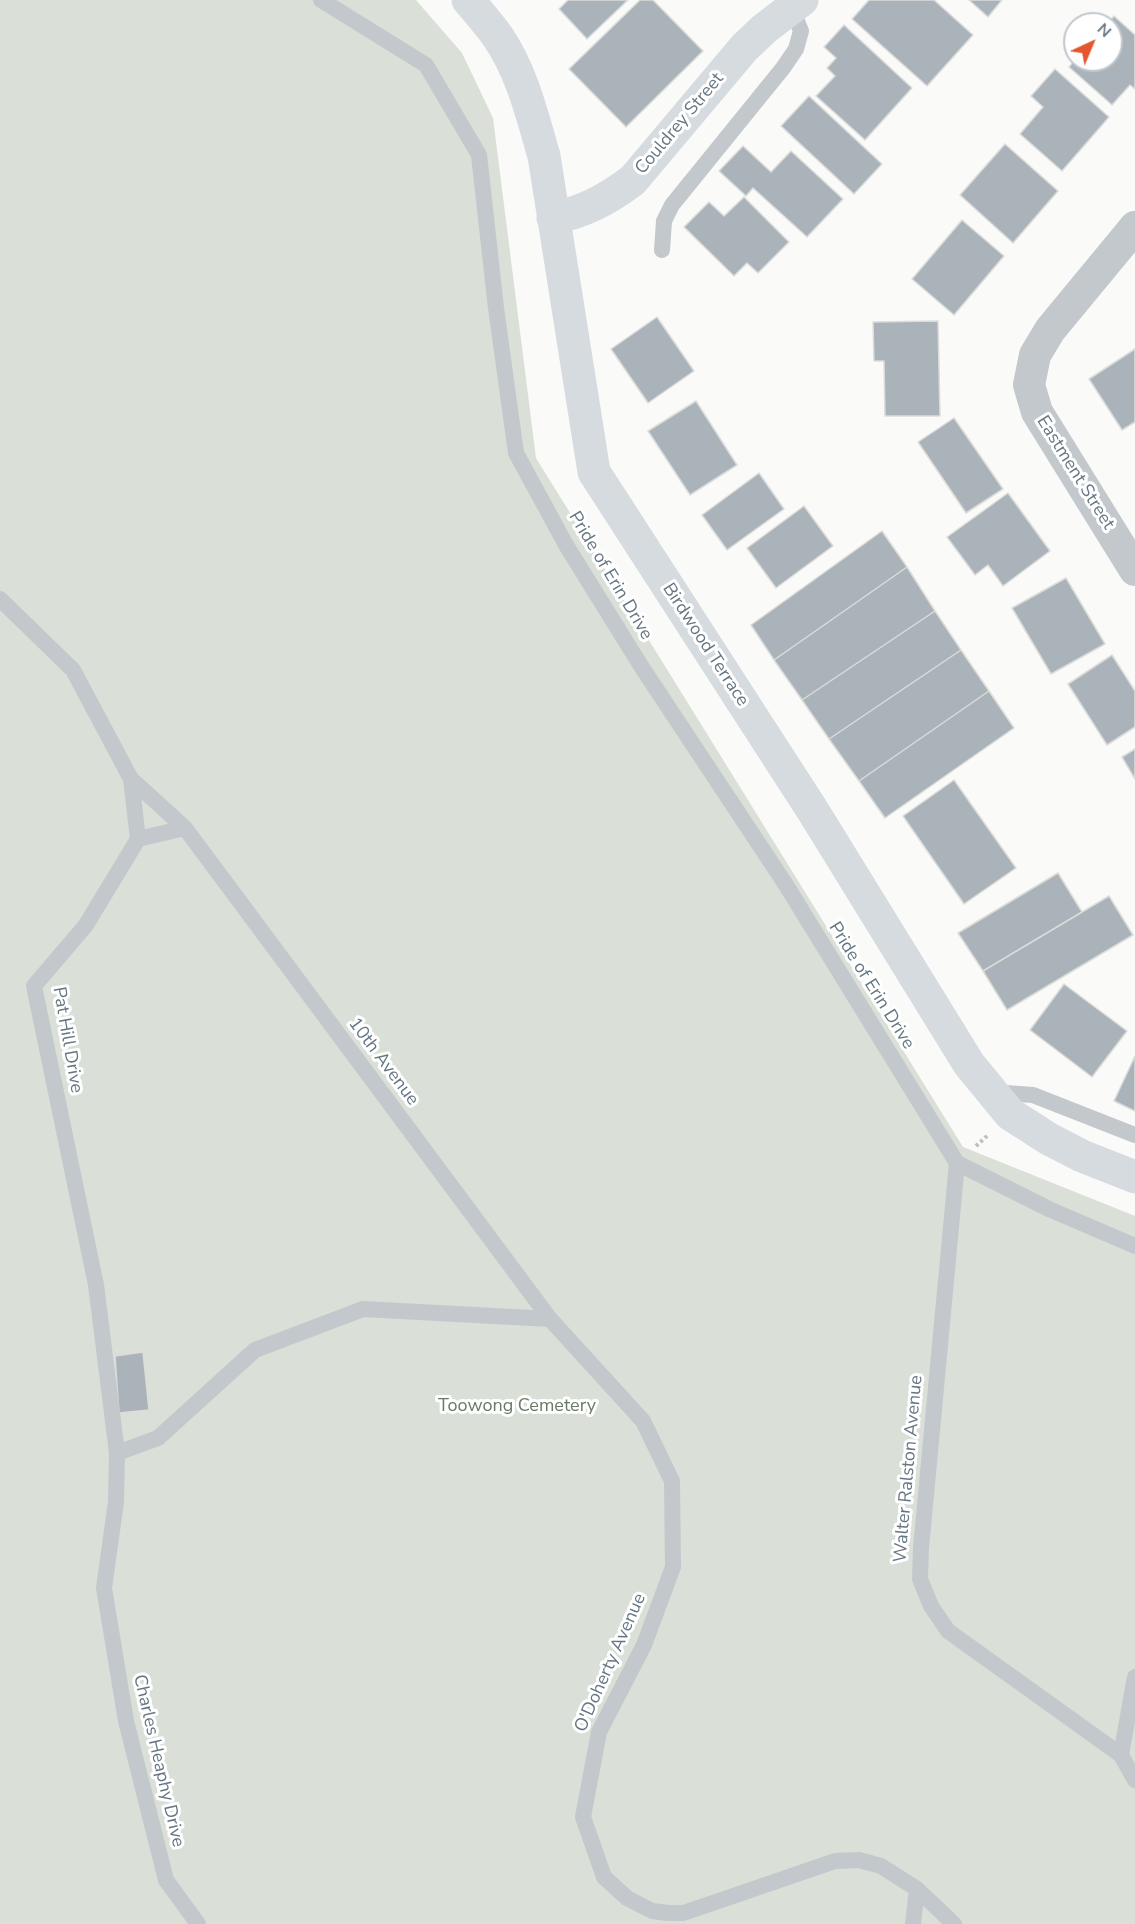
<!DOCTYPE html>
<html>
<head>
<meta charset="utf-8">
<style>
  body { margin:0 }
  #map { position:relative; width:1135px; height:1924px; overflow:hidden; background:#fafaf8; font-family:"Nunito Sans",sans-serif }
  canvas { display:block }
  .north { position:absolute; left:1063px; top:12px; width:60px; height:60px; box-sizing:border-box; background:#fff; border:2px solid #c1c8cd; border-radius:50%; rotate:44deg; font-size:16px; font-weight:700; line-height:24px; text-align:center; color:#657683 }
  .north::after { content:''; display:block; margin:auto; width:21px; height:27px; background:#e4572e; clip-path:polygon(50% 0,100% 100%,50% 72%,0 100%) }
</style>
</head>
<body>
<div id="map">
<canvas width="1135" height="1924"></canvas>
<div class="north">N</div>
</div>
<script>
const ctx = document.querySelector('canvas').getContext('2d');
ctx.lineJoin = 'round';
function fillPath(path, color) { ctx.fillStyle = color; ctx.fill(path, 'evenodd'); }
function strokePath(path, color, width, dash) { ctx.strokeStyle = color; ctx.lineWidth = width; ctx.lineCap = dash ? 'butt' : 'round'; ctx.setLineDash(dash || []); ctx.stroke(path); }
function write(font, color, halo, rows, align = 'center') {
  ctx.font = font + ' "Nunito Sans",sans-serif'; ctx.lineWidth = 6; ctx.setLineDash([]); ctx.textBaseline = 'middle'; ctx.strokeStyle = halo; ctx.fillStyle = color; for (const [text, x, y, turn = 0] of rows) {
    ctx.save(); ctx.translate(x, y); ctx.rotate((+turn || 0) * Math.PI / 180); ctx.textAlign = isNaN(turn) ? turn : align; if (halo) ctx.strokeText(text, 0, 0); ctx.fillText(text, 0, 0); ctx.restore();
  }
}
fillPath(new Path2D(`
  M0,0h416l46,53 31,65 43,340 427,689 172,69v708h-1135z`), '#dadfd7');
const building = new Path2D(`
  M568,0h60l-41,39 -28,-30z
  M640,0h13l50,51 -77,76 -57,-58z
  M869,0h65l39,35 -46,51 -75,-67z
  M969,0h33l-14,17z
  M1114,16l21,19v54l-5,-4 -18,20 -43,-38 6,-7h36v-36h-4z
  M844,25l68,63 -47,52 -49,-44 19,-20 -8,-8 9,-10 -12,-11z
  M1055,69l54,48 -47,54 -42,-37 23,-27 -12,-11z
  M809,96l73,68 -28,30 -73,-68z
  M1005,144l53,47 -45,52 -53,-48z
  M743,146l28,26 20,-21 52,48 -36,38 -54,-49 -7,8 -27,-25z
  M744,197l45,45 -31,31 -11,-10 -13,13 -50,-49 25,-25 15,14z
  M962,220l42,36 -50,59 -42,-36z
  M657,317l37,54 -46,32 -37,-54z
  M938,321l2,95h-55l-1,-55h-10l-1,-39z
  M1135,349v73l-13,8 -33,-51z
  M696,401l41,64 -47,30 -42,-64z
  M954,418l49,71 -37,24 -48,-71z
  M759,473l25,36 -57,41 -25,-35z
  M1008,493l42,58 -47,35 -15,-21 -13,10 -28,-38z
  M804,506l29,40 -57,42 -29,-40z
  M882,531l25,36 -133,93 -23,-35z
  M907,567l28,44 -133,89 -28,-40z
  M1066,578l39,66 -54,30 -39,-66z
  M935,611l26,39 -132,89 -27,-39z
  M961,650l28,41 -130,90 -30,-42z
  M1112,655l23,36v36l-28,18 -39,-61z
  M989,691l25,37 -129,90 -26,-37z
  M1135,749v30l-13,-22z
  M954,780l62,88 -52,36 -61,-88z
  M1058,873l24,39 -99,59 -25,-38z
  M1109,896l24,39 -126,75 -24,-39z
  M1064,984l63,47 -35,46 -62,-47z
  M1135,1056v55l-21,-10z
  M143,1352l6,58 -30,3 -4,-57z`);
fillPath(building, '#aab3b9');
strokePath(building, '#dcdcda', 1.5);
strokePath(new Path2D(`
  M976,1146l12,-11`), '#bbbfc2', 4, [3, 3]);
strokePath(new Path2D(`
  M321,0l105,65 53,90 17,153 20,145 50,92 75,121 145,219 171,278
  M662,250l2,-29 8,-16 111,-137 13,-19 5,-18 -9,-22
  M0,599l73,71 58,109 7,60 -52,86 -52,61 62,299 21,168 -1,49 -12,86 22,133 40,159 32,44
  M131,779l54,49 -47,11
  M185,828l365,491
  M992,1092l41,3 102,40
  M957,1163l-36,385 -1,31 11,27 17,25 173,124 14,25
  M957,1163l94,47 84,36
  M117,1453l41,-15 97,-88 108,-41 187,10 93,102 29,60 1,86 -29,78 -45,87 -16,85 21,60 23,21 25,13 16,2h15l21,-7 131,-45 24,-1 22,6 36,23
  M1121,1755l14,-78
  M913,1924l4,-35 37,35`), '#c3c8cc', 16);
strokePath(new Path2D(`
  M1135,227l-85,103 -15,25 -6,30 8,27 98,158`), '#c3c8cc', 32);
strokePath(new Path2D(`
  M468,0c10,12 21,24 30,37 24,35 34,78 46,119l50,316 219,339 156,253 41,50 39,25 33,17 53,21
  M553,218c31,-6 55,-19 80,-38l111,-132 20,-19 38,-29`), '#d6dbdf', 33);
write('18px', '#657683', '#fff', [
  ["Couldrey Street",680,124,-50],
  ["Eastment Street",1075,473,58],
  ["Pride of Erin Drive",610,576,59],
  ["Birdwood Terrace",705,645,57],
  ["Pride of Erin Drive",871,986,58],
  ["Pat Hill Drive",67,1040,80],
  ["10th Avenue",383,1062,53],
  ["Walter Ralston Avenue",909,1469,-85],
  ["O'Doherty Avenue",611,1663,-66],
  ["Charles Heaphy Drive",158,1761,77]
]);
write('18px', '#687a64', '#fff', [
  ["Toowong Cemetery",517,1407]
]);
</script>
</body>
</html>
